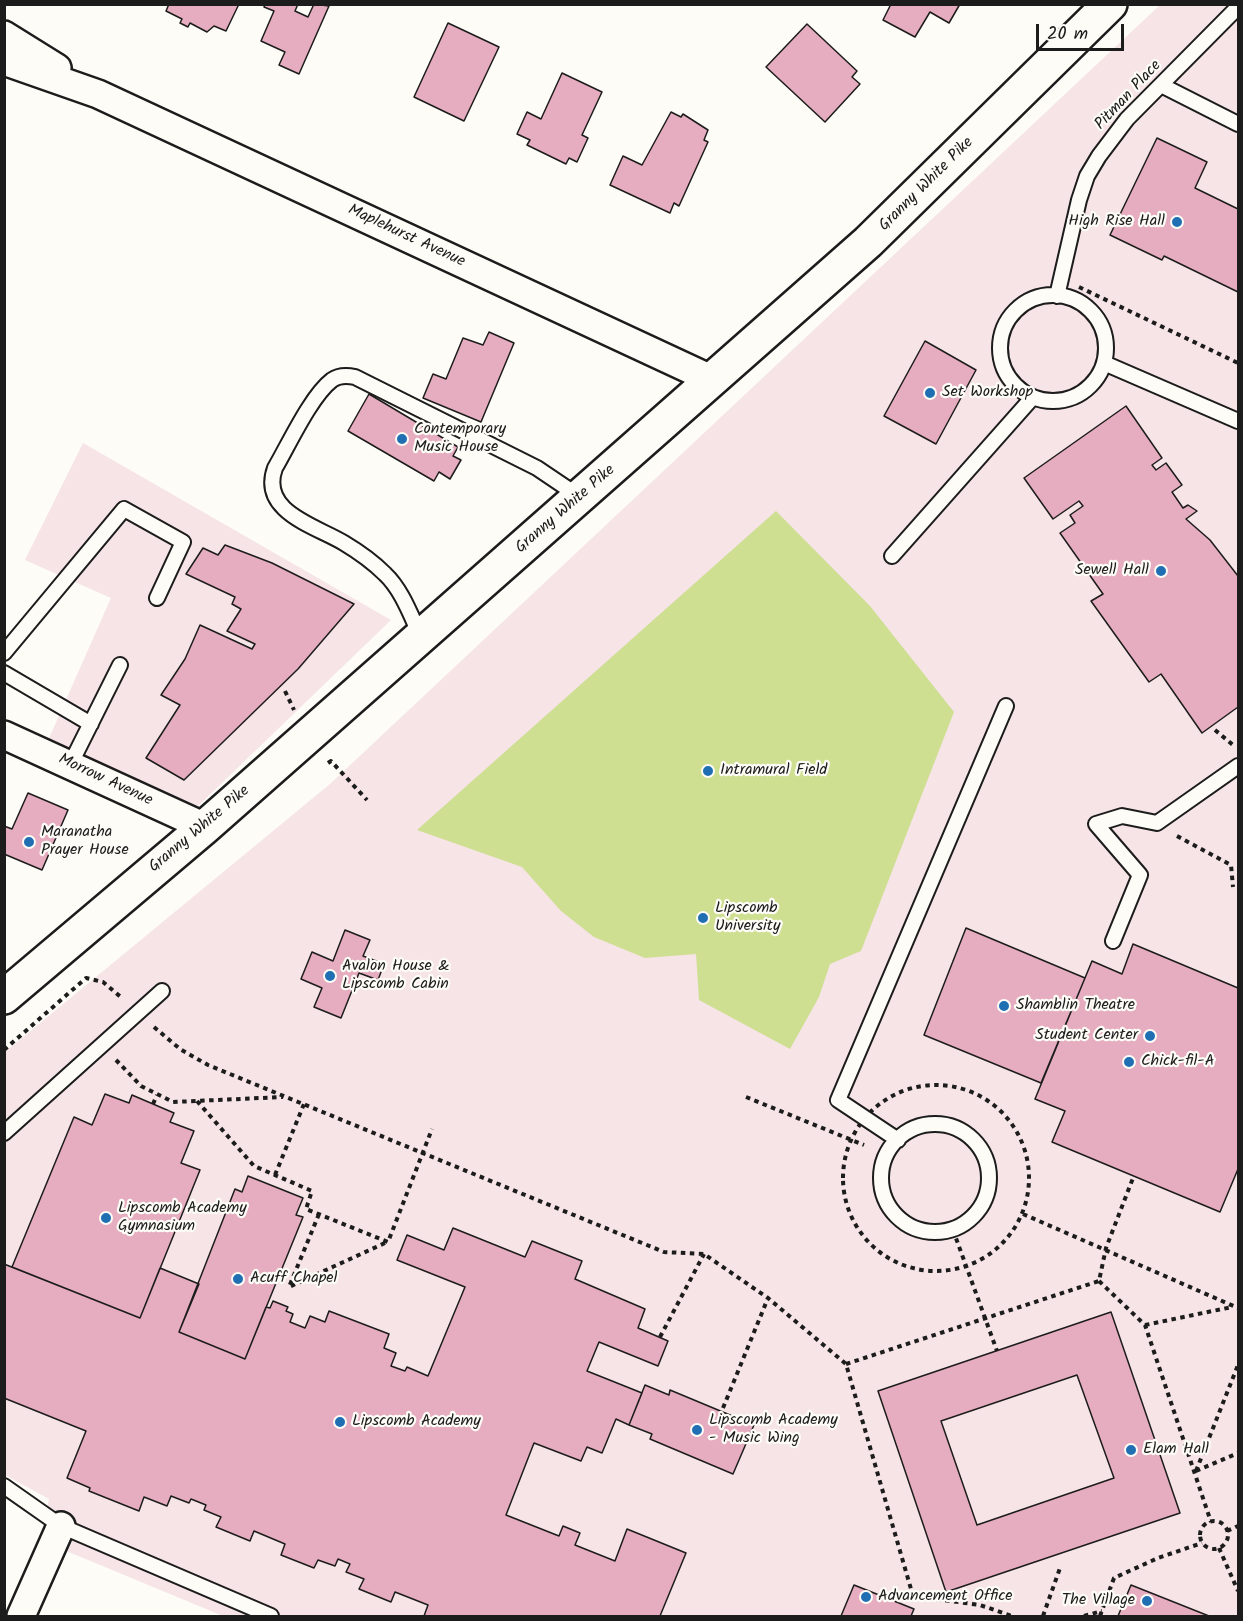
<!DOCTYPE html>
<html>
<head>
<meta charset="utf-8">
<style>
  body { margin:0 }
  #map { position:relative; width:1243px; height:1621px; overflow:hidden; background:#fdfcf7; font-family:Kalam,sans-serif }
  canvas { display:block }
  .frame { position:absolute; inset:0; border:6px solid #1c1c1c; pointer-events:none }
  .scale { position:absolute; left:1036px; top:24px; width:88px; height:27px; box-sizing:border-box; border:3px solid #1c1c1c; border-top:0; padding-left:8px; font-size:18px; line-height:21px; white-space:nowrap; color:#1c1c1c; -webkit-text-stroke:4px #fdfcf7; paint-order:stroke }
</style>
</head>
<body>
<div id="map">
<canvas width="1243" height="1621"></canvas>
<div class="frame"></div>
<div class="scale">20 m</div>
</div>
<script>
const ctx = document.querySelector('canvas').getContext('2d');
ctx.lineJoin = 'round';
function fillPath(path, color) { ctx.fillStyle = color; ctx.fill(path, 'evenodd'); }
function strokePath(path, color, width, dash) { ctx.strokeStyle = color; ctx.lineWidth = width; ctx.lineCap = dash ? 'butt' : 'round'; ctx.setLineDash(dash || []); ctx.stroke(path); }
function write(font, color, halo, rows, align = 'center') {
  ctx.font = font + ' Kalam,sans-serif'; ctx.lineWidth = 4.5; ctx.setLineDash([]); ctx.textBaseline = 'middle'; ctx.strokeStyle = halo; ctx.fillStyle = color; for (const [text, x, y, turn = 0] of rows) {
    ctx.save(); ctx.translate(x, y); ctx.rotate((+turn || 0) * Math.PI / 180); ctx.textAlign = isNaN(turn) ? turn : align; if (halo) ctx.strokeText(text, 0, 0); ctx.fillText(text, 0, 0); ctx.restore();
  }
}
fillPath(new Path2D(`
  M1160,5h78v1611h-1015l-183,-76 9,-41 -44,-24v-423l325,-268z
  M83,443l308,177 -193,186 -152,-61 65,-147 -86,-38z`), '#f6e4e6');
fillPath(new Path2D(`
  M776,511l94,95 84,106 -93,239 -31,13 -11,33 -29,52 -91,-49 -3,-46 -51,4 -51,-21 -33,-26 -39,-44 -105,-37z`), '#cfdf92');
const building = new Path2D(`
  M169,4h70l-13,27 -12,-5 -7,6 -17,-9 -2,4 -8,-4 2,-4 -16,-8z
  M265,4h33l-3,7 13,6 6,-13 15,2 -30,68 -20,-9 6,-13 -24,-11 13,-30 -10,-4z
  M891,4h69l-11,19 -19,-11 -15,25 -32,-17z
  M448,23l51,24 -35,74 -50,-24z
  M807,24l50,47 -5,6 8,7 -35,38 -59,-55z
  M562,73l40,19 -20,43 6,3 -11,24 -8,-4 -3,6 -39,-19 3,-5 -13,-6 10,-22 14,7z
  M671,112l10,5 2,-3 25,16 -4,10 4,2 -29,64 -5,-3 -4,10 -60,-28 13,-29 19,9z
  M1157,138l50,24 -12,26 43,21v83l-74,-36 -2,4 -52,-25z
  M489,332l25,11 -33,79 -58,-24 10,-24 13,5 17,-41 20,7z
  M925,341l51,29 -40,74 -52,-28z
  M369,394l89,53 -5,9 8,4 -11,19 -11,-7 -5,9 -86,-50z
  M1126,406l36,52 -10,7 4,5 10,-7 16,22 -10,7 11,16 5,-3 9,6 -11,8 24,21 28,36v131l-36,26 -41,-59 -12,8 -58,-81 12,-7 -43,-61 15,-10 -5,-8 13,-9 -4,-5 -26,18 -29,-41z
  M225,545l47,18 82,41 -56,65 -114,111 -38,-22 34,-53 -19,-10 24,-36 15,-34 52,24 3,-5 -28,-13 14,-22 -9,-5 3,-7 -49,-23 17,-26 15,7z
  M28,793l40,17 -26,60 -38,-16v-28l8,3z
  M966,928l119,50 -44,105 -117,-48z
  M345,930l25,10 -7,16 21,8 -6,16 -19,-7 -18,45 -27,-11 8,-19 -21,-9 11,-27 21,9z
  M1133,944l105,44v181l-18,43 -168,-70 13,-31 -30,-12 57,-138 30,13z
  M105,1094l24,9 3,-8 42,18 -4,9 24,9 -13,32 19,7 -60,148 -128,-51 62,-150 18,8z
  M248,1176l55,22 -7,17 7,2 -58,142 -66,-27 56,-143 7,3z
  M453,1228l72,29 7,-16 50,20 -7,18 70,30 -7,19 30,13 -10,25 -59,-24 -12,29 55,22 -13,32 -13,-6 -14,34 -15,-6 -6,14 -47,-18 -28,72 53,21 4,-10 17,7 -5,12 40,16 12,-32 59,24 -26,63h-236l4,-11 -33,-13 -4,10 -32,-13 5,-10 -18,-7 4,-8 -12,-5 -3,7 -17,-6 -4,8 -33,-13 4,-11 -31,-13 -4,10 -34,-14 5,-10 -17,-7 2,-5 -15,-6 -2,4 -18,-7 -4,10 -23,-9 -5,14 -50,-20 1,-3 -23,-10 19,-47 -82,-33v-134l136,54 20,-50 39,16 -20,48 66,27 21,-52 4,1 3,-7 15,6 -2,4 7,3 -3,8 15,6 5,-12 15,6 4,-11 60,23 -5,14 12,5 -5,13 14,5 2,-4 21,9 37,-89 -68,-27 10,-25 37,15z
  M1111,1312l69,201 -234,79 -68,-201zM1077,1375l37,103 -137,47 -36,-104z
  M645,1385l24,10 1,-5 84,35 -21,49 -83,-35 2,-5 -23,-9z
  M854,1585l60,24 -3,7h-70z
  M1131,1585l78,31h-91z`);
fillPath(building, '#e6adc0');
strokePath(building, '#1c1c1c', 1.5);
const lane = new Path2D(`
  M1161,85l77,39
  M1000 348a53 53 0 1 1 106 0a53 53 0 1 1-106 0Z
  M1057,296l22,-96 8,-24 12,-20 28,-37 111,-112
  M1104,363l134,58
  M892,556l141,-159
  M421,637c-10,-21 -19,-47 -36,-63 -12,-12 -26,-22 -41,-31 -28,-17 -85,-31 -69,-75 14,-24 36,-72 57,-88 7,-5 14,-5 23,-3l182,91 43,29
  M4,653l120,-144 59,33 -26,56
  M4,673l87,51
  M70,765l50,-100
  M1113,941l27,-66 -44,-51 26,-8 35,7 81,-57
  M881 1178a54 54 0 1 1 108 0a54 54 0 1 1-108 0Z
  M4,1133l158,-142
  M898,1140l-60,-40 168,-394
  M4,1486l57,40 210,90`);
const street = new Path2D(`
  M4,35l53,33
  M4,61l94,33 615,286
  M4,735l201,92
  M21,1616l40,-90`);
const secondary = new Path2D(`
  M4,997l201,-170 663,-585 242,-238`);
strokePath(lane, '#1c1c1c', 18);
strokePath(street, '#1c1c1c', 32);
strokePath(secondary, '#1c1c1c', 38);
strokePath(new Path2D(`
  M1079,287l159,76
  M285,691l9,19
  M1215,730l18,15
  M328,763l3,-2 36,39
  M1177,836l54,29 2,22
  M154,1027l26,22 28,16 456,187 40,2 64,44 78,66 67,232 67,9 32,11
  M4,1050l82,-72 17,4 19,16
  M116,1060l25,26 32,16 110,-5
  M843 1178a93 93 0 1 1 186 0a93 93 0 1 1-186 0Z
  M746,1097l118,48
  M197,1101l57,65 58,25 -6,18 82,33 44,-113
  M153,1104l4,-9
  M275,1175l29,-71
  M319,1214l-30,73 98,-45
  M1023,1214l215,94
  M953,1230l44,121
  M1099,1281l46,44 66,197
  M1145,1325l87,-18
  M660,1337l44,-83
  M846,1364l253,-83 7,-33 27,-70
  M723,1408l45,-110
  M1196,1471l42,-106
  M1196,1471l42,-18
  M1200 1535a14 14 0 1 1 28 0a14 14 0 1 1-28 0Z
  M1227,1531l11,-5
  M1219,1548l19,43
  M1043,1616l17,-48
  M1084,1616l18,-5
  M1100,1616l14,-38 44,-20 44,-15`), '#1c1c1c', 4, [4.5, 4.5]);
strokePath(lane, '#fdfcf7', 14);
strokePath(street, '#fdfcf7', 27);
strokePath(secondary, '#fdfcf7', 33);
for (const [x, y, r, color] of [
  [1177,222,6,"#1f6fb2"],
  [930,393,6,"#1f6fb2"],
  [402,439,6,"#1f6fb2"],
  [1161,571,6,"#1f6fb2"],
  [708,771,6,"#1f6fb2"],
  [29,842,6,"#1f6fb2"],
  [703,918,6,"#1f6fb2"],
  [330,976,6,"#1f6fb2"],
  [1004,1006,6,"#1f6fb2"],
  [1150,1036,6,"#1f6fb2"],
  [1129,1062,6,"#1f6fb2"],
  [106,1218,6,"#1f6fb2"],
  [238,1279,6,"#1f6fb2"],
  [340,1422,6,"#1f6fb2"],
  [697,1430,6,"#1f6fb2"],
  [1131,1450,6,"#1f6fb2"],
  [866,1597,6,"#1f6fb2"],
  [1147,1601,6,"#1f6fb2"]
]) { const dot = new Path2D(); dot.arc(x, y, r, 0, 2 * Math.PI); ctx.fillStyle = color; ctx.fill(dot); strokePath(dot, '#fdfcf7', 2); }
write('16px', '#1c1c1c', '#fdfcf7', [
  ["Pitman Place",1129,96,-47],
  ["Granny White Pike",927,185,-45],
  ["Maplehurst Avenue",406,237,25],
  ["Granny White Pike",566,510,-41],
  ["Morrow Avenue",105,781,25],
  ["Granny White Pike",200,830,-40]
]);
write('16px', '#1c1c1c', '#fdfcf7', [
  ["High Rise Hall",1165,222,"right"],
  ["Set Workshop",942,393],
  ["Contemporary",414,430],
  ["Music House",414,448],
  ["Sewell Hall",1149,571,"right"],
  ["Intramural Field",720,771],
  ["Maranatha",41,833],
  ["Prayer House",41,851],
  ["Lipscomb",715,909],
  ["University",715,927],
  ["Avalon House &",342,967],
  ["Lipscomb Cabin",342,985],
  ["Shamblin Theatre",1016,1006],
  ["Student Center",1138,1036,"right"],
  ["Chick-fil-A",1141,1062],
  ["Lipscomb Academy",118,1209],
  ["Gymnasium",118,1227],
  ["Acuff Chapel",250,1279],
  ["Lipscomb Academy",709,1421],
  ["- Music Wing",709,1439],
  ["Lipscomb Academy",352,1422],
  ["Elam Hall",1143,1450],
  ["Advancement Office",878,1597],
  ["The Village",1135,1601,"right"]
], 'left');
</script>
</body>
</html>
